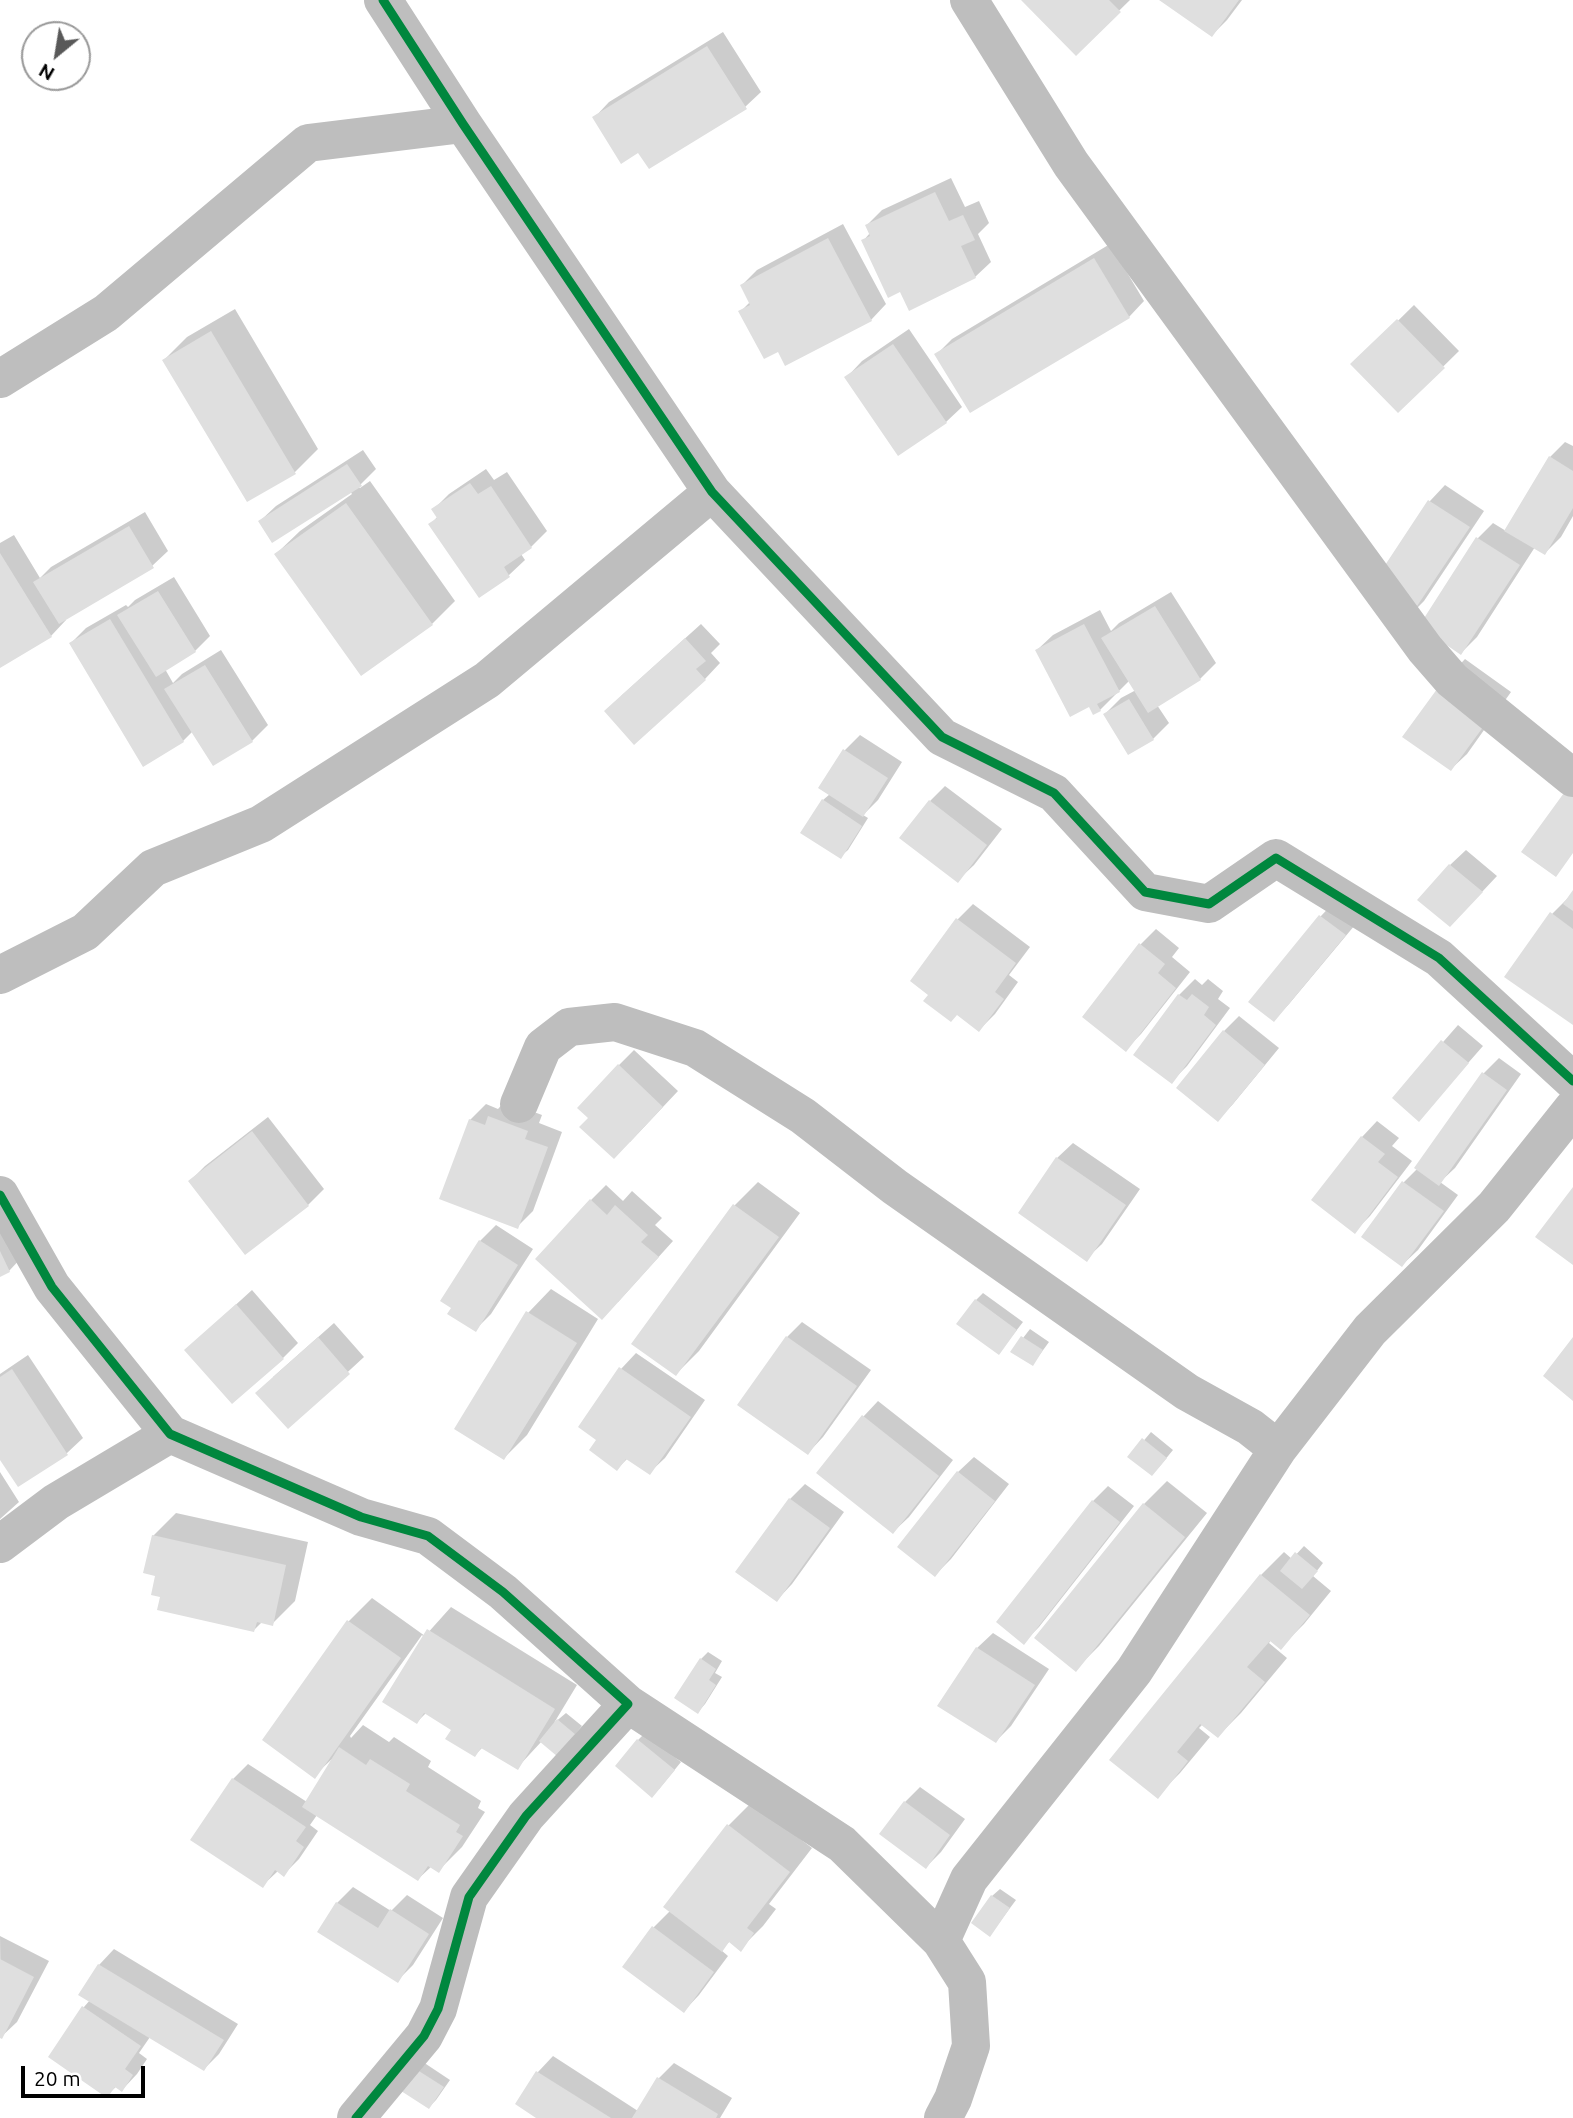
<!DOCTYPE html>
<html>
<head>
<meta charset="utf-8">
<style>
  body { margin:0 }
  #map { position:relative; width:1573px; height:2118px; overflow:hidden; background:#fff; font-family:Ubuntu,sans-serif }
  canvas { display:block }
  .north { position:absolute; left:21px; top:21px; width:70px; height:70px; box-sizing:border-box; background:#fff; border:2px solid #999; border-radius:50%; rotate:210deg; font-size:19px; font-weight:700; line-height:28px; text-align:center; color:#000 }
  .north::after { content:''; display:block; margin:auto; width:24px; height:32px; background:#595959; clip-path:polygon(50% 0,100% 100%,50% 72%,0 100%) }
  .scale { position:absolute; left:21px; top:2066px; width:124px; height:32px; box-sizing:border-box; border:4px solid #000; border-top:0; padding-left:9px; font-size:21px; line-height:24px; white-space:nowrap; color:#000; -webkit-text-stroke:5px #fff; paint-order:stroke }
</style>
</head>
<body>
<div id="map">
<canvas width="1573" height="2118"></canvas>
<div class="north">N</div>
<div class="scale">20 m</div>
</div>
<script>
const ctx = document.querySelector('canvas').getContext('2d');
ctx.lineJoin = 'round';
function fillPath(path, color) { ctx.fillStyle = color; ctx.fill(path, 'evenodd'); }
function strokePath(path, color, width, dash) { ctx.strokeStyle = color; ctx.lineWidth = width; ctx.lineCap = dash ? 'butt' : 'round'; ctx.setLineDash(dash || []); ctx.stroke(path); }
fillPath(new Path2D(`
  M1023,0h107l-54,53z
  M1162,0h80l-15,20 -15,15z
  M723,32l38,60 -16,15 -106,44 -45,-33 15,-16z
  M951,178l14,29 14,-6 10,22 -11,11 13,28 -16,15 -75,13 -37,-49 7,-8 -3,-8 15,-15z
  M843,224l43,80 -15,16 -93,30 -38,-38 10,-10 -8,-17 15,-15z
  M1110,244l34,57 -15,16 -192,37 15,-15z
  M1414,305l45,46 -60,59 -46,-45z
  M235,309l83,140 -24,24 -130,-113 23,-23z
  M909,329l53,78 -16,15 -99,-45 15,-16z
  M1565,442l8,4v70l-12,21 -16,16 -10,-6 -58,90 -16,16 17,-115 15,-15 13,8 44,-74z
  M363,450l13,19 -18,18 2,1 10,-7 85,120 -23,23 -156,-70 24,-23 52,-37 -2,-3 -90,30 16,-15z
  M486,469l8,11 13,-8 40,59 -16,16 -10,7 4,6 -16,15 -30,21 -48,-72 7,-8 -5,-6 16,-16z
  M1445,485l39,26 -60,90 -15,15 -39,-26 60,-89z
  M145,512l23,39 -16,15 -87,52 1,2 -15,16 -51,30v-123l14,-8 26,43 11,-11z
  M174,577l36,59 -15,15 -30,18 8,14 9,-9 39,-24 47,75 -16,16 -38,23 -21,-33 -10,10 -112,-98 15,-15 40,-23 2,2 7,-7z
  M1171,592l45,71 -16,16 -43,26 12,18 -16,16 -48,-25 16,-16 15,-8 -6,-10 -30,30 -6,3 -4,-8 -53,-55 16,-15 47,-25 11,21 8,-8z
  M701,624l19,20 -9,9 9,10 -15,16 -84,17z
  M1465,659l46,33 -44,62 -16,15 -1,-94z
  M860,735l42,27 -24,38 -15,15 5,3 -20,32 -8,7 -17,-57 7,-6 15,-44z
  M945,786l57,43 -28,36 -16,15 -28,-79z
  M1466,850l31,26 -31,33 -16,-44z
  M1573,893v130l-21,-109z
  M1336,900l24,19 -71,85 -15,16 -23,-18 70,-86z
  M973,904l57,43 -21,28 9,7 -23,32 -16,16 -67,-49 46,-62z
  M1156,929l23,19 -7,9 18,15 -49,62 -15,15 14,-104z
  M1195,979l7,6 6,-6 15,12 -5,8 12,9 -43,58 -15,15 -37,-27 44,-59z
  M1239,1016l40,32 -46,56 -15,16 6,-89z
  M1458,1025l25,21 -64,73 -25,-21z
  M634,1050l44,41 -48,51 -40,-24 29,-53z
  M1499,1058l22,16 -66,94 -15,14 18,13 -40,55 -16,15 2,-83 14,-14 65,-94z
  M505,1101l37,14 -3,8 23,9 -29,79 -16,16 -47,-107 16,-16 12,5z
  M268,1117l56,72 -16,16 -62,48 -56,-72 15,-15z
  M1377,1121l22,17 -7,8 20,15 -42,55 -15,15 7,-94z
  M1073,1143l67,46 -38,55 -16,15 -29,-101z
  M758,1182l42,31 -101,138 -23,23 59,-169z
  M606,1185l17,16 9,-10 30,27 -7,7 18,16 -55,61 -27,-102z
  M0,1202l24,53 -15,16 -9,4z
  M496,1225l37,24 -42,65 -16,16 -22,-22 -10,-7 37,-60z
  M551,1289l47,30 -71,116 -23,23 24,-145z
  M252,1290l46,53 -15,15 -97,-8z
  M983,1293l40,29 -24,31 -23,-53z
  M802,1322l69,48 -48,67 -15,16 -21,-116z
  M334,1323l30,34 -76,70 -15,-50z
  M1030,1329l19,13 -16,22 -20,-13z
  M636,1353l69,47 -40,58 -16,15 -21,-15 -11,11 -19,-29 23,-71z
  M28,1355l55,83 -16,15 -49,32 -18,-28v-83z
  M878,1401l75,59 -44,57 -16,15 -30,-115z
  M1151,1432l22,18 -14,17 -29,-10z
  M974,1457l35,27 -58,75 -16,16 23,-103z
  M0,1472l19,30 -19,17z
  M1167,1481l40,32 -108,133 -23,23 -40,-32 108,-133z
  M805,1484l39,28 -52,72 -15,16 13,-101z
  M1108,1486l26,20 -95,121 -15,15 69,-141z
  M176,1513l132,29 -13,59 -23,23 -10,-2 -8,8 -97,-55 -4,-39z
  M1304,1546l19,17 -10,13 18,15 -27,33 -23,23 -10,-7 -2,3 18,15 -46,55 -23,23 -15,-12 -4,4 11,9 -30,36 -23,23 -45,-36 149,-185 23,-23 8,7z
  M372,1598l53,38 26,-29 126,78 -23,38 12,-10 16,13 -17,21 -23,-6 -25,27 -34,-21 -8,8 -22,-26 -27,-16 -9,9 7,-85 -2,-2 -72,101 1,2 12,-13 26,17 5,-5 37,24 -3,6 53,34 -3,7 7,4 -23,35 -23,23 -7,-4 -14,13 -101,-64 -7,10 8,6 -19,28 -15,15 -6,-3 -15,14 -30,-106 15,-15 59,38 25,-43 -18,17 -50,-36 85,-119z
  M993,1633l56,36 -38,57 -15,15 -19,-93z
  M708,1652l14,9 -7,12 7,4 -17,27 -7,8 3,-53z
  M645,1733l36,29 -22,27 -21,-49z
  M920,1787l45,32 -24,33 -15,15 -21,-65z
  M752,1802l60,46 -43,56 7,5 -13,17 -23,23 -10,-8 -9,9 7,6 -29,39 -15,16 -59,-44 29,-40 17,-17 -5,-3 63,-82z
  M353,1887l38,24 16,-16 36,23 -30,47 -15,15 -61,-77z
  M1000,1889l16,11 -26,35 2,-39z
  M0,1936l49,25 -32,61 -16,15z
  M114,1949l124,75 -19,30 -15,15 -54,-32 -11,16 8,6 -10,15 -15,16 -5,-4 -10,9 -57,-39 34,-49 6,-7 9,-35z
  M553,2056l85,55 21,-33 15,-15 58,35 -12,20h-180l-23,-15 21,-31z
  M420,2060l30,20 -14,20 -7,7 -16,-39z`), '#0003');
fillPath(new Path2D(`
  M1021,0h88l12,12 -45,44z
  M1159,0h80l-27,37z
  M707,46l40,63 -98,60 -11,-16 -17,11 -29,-47z
  M935,192l14,29 14,-6 12,25 -14,6 15,32 -67,33 -9,-19 -12,6 -27,-58 9,-4 -5,-11z
  M828,238l44,83 -87,45 -7,-14 -14,7 -26,-48 12,-6 -10,-20z
  M1094,258l36,60 -160,95 -36,-59z
  M1397,319l48,49 -47,45 -48,-49z
  M211,331l85,143 -49,28 -85,-142z
  M893,344l54,79 -49,33 -54,-79z
  M1549,456l24,15v37l-28,47 -41,-24z
  M347,464l15,22 -90,57 -14,-22z
  M470,483l8,11 13,-8 41,62 -28,19 6,10 -31,21 -51,-74 9,-6 -6,-9z
  M1428,500l42,27 -61,91 -41,-27z
  M346,503l87,122 -72,51 -87,-122z
  M129,526l25,42 -95,56 -26,-42z
  M1476,537l44,28 -59,90 -42,-29z
  M0,553l52,84 -52,31z
  M158,591l38,61 -40,25 -39,-62z
  M1155,606l46,74 -53,33 -47,-75z
  M110,619l74,123 -41,25 -74,-124z
  M1084,624l36,68 -23,12 4,7 -8,4 -4,-8 -19,10 -35,-67z
  M685,638l21,23 -10,8 10,11 -72,65 -30,-34z
  M205,665l48,77 -40,24 -49,-77z
  M1448,674l49,34 -46,63 -49,-34z
  M1129,699l25,41 -26,15 -25,-41z
  M843,749l45,29 -25,39 -45,-29z
  M1569,786l4,3v64l-17,24 -35,-25z
  M822,799l40,27 -21,33 -41,-26z
  M929,800l58,45 -29,38 -59,-45z
  M1449,864l34,28 -33,35 -33,-27z
  M1573,890v21l-10,-7z
  M1550,912l23,17v96l-69,-48z
  M1319,915l27,20 -72,87 -26,-20z
  M956,918l60,45 -21,29 9,7 -25,33 -22,-17 -6,7 -28,-21 5,-6 -18,-14z
  M1139,943l26,21 -7,9 18,15 -50,64 -44,-35z
  M1178,994l9,6 5,-6 17,13 -5,8 12,10 -44,59 -39,-29z
  M1223,1030l42,35 -47,57 -42,-34z
  M1441,1040l28,23 -50,59 -27,-24z
  M618,1064l45,43 -49,52 -35,-32 9,-9 -11,-10z
  M1482,1072l25,18 -68,96 -25,-18z
  M488,1116l40,15 -3,8 23,8 -30,82 -79,-30 30,-80 16,6z
  M252,1131l57,75 -64,49 -57,-74z
  M1361,1136l24,18 -7,8 20,15 -43,57 -44,-34z
  M1056,1157l70,48 -39,57 -69,-49z
  M1402,1181l42,30 -42,56 -41,-30z
  M1573,1187v78l-38,-28z
  M590,1199l17,16 8,-10 33,30 -7,7 18,15 -57,63 -67,-61z
  M733,1204l46,33 -103,139 -45,-32z
  M479,1240l39,25 -42,67 -29,-18 4,-6 -11,-7z
  M0,1251l10,21 -10,5z
  M975,1299l42,31 -18,25 -43,-31z
  M236,1304l48,55 -52,45 -48,-54z
  M526,1311l51,32 -73,117 -50,-31z
  M786,1336l71,50 -49,69 -71,-50z
  M1021,1336l22,14 -10,16 -23,-14z
  M318,1337l32,37 -62,55 -33,-36z
  M1573,1337v64l-30,-25z
  M619,1367l72,50 -41,58 -24,-16 -9,12 -28,-21 7,-10 -18,-13z
  M12,1369l56,86 -50,32 -18,-27v-83z
  M862,1415l77,61 -46,58 -77,-61z
  M1142,1438l25,20 -15,18 -25,-19z
  M957,1471l38,30 -60,76 -38,-30z
  M789,1498l41,30 -53,74 -42,-30z
  M1092,1500l28,22 -96,123 -28,-23z
  M1143,1503l42,34 -109,135 -42,-34z
  M152,1535l134,30 -13,61 -16,-4 -3,10 -97,-22 3,-13 -9,-2 4,-19 -12,-3z
  M1295,1552l23,19 -16,18 -22,-18z
  M1260,1574l50,41 -29,35 -11,-9 -23,26 18,15 -47,56 -18,-14 -23,28 11,9 -30,38 -49,-39z
  M347,1620l54,38 -86,121 -53,-39z
  M427,1629l128,80 -37,61 -37,-22 -6,9 -30,-18 6,-9 -27,-17 -7,11 -35,-22z
  M976,1647l59,38 -39,58 -59,-37z
  M700,1658l16,11 -7,11 7,5 -18,29 -24,-16z
  M557,1719l19,16 -18,22 -19,-16z
  M637,1739l38,31 -23,28 -37,-32z
  M339,1747l27,18 4,-6 40,25 -4,7 54,34 -4,7 7,4 -24,37 -11,-7 -10,15 -116,-74z
  M232,1778l74,49 -10,14 8,6 -20,30 -9,-7 -12,18 -73,-48z
  M904,1801l46,34 -24,34 -47,-35z
  M727,1824l63,48 -43,56 7,5 -13,19 -12,-10 -7,10 -59,-45z
  M991,1895l19,13 -20,29 -19,-14z
  M336,1902l42,26 12,-19 39,25 -31,49 -81,-51z
  M652,1926l62,46 -30,41 -62,-46z
  M0,1959l34,18 -32,62 -2,-1z
  M98,1964l126,76 -20,31 -126,-76z
  M82,2006l59,40 -16,23 8,6 -11,17 -7,-5 -8,11 -59,-41z
  M411,2066l33,21 -15,22 -31,-20z
  M536,2071l75,47h-75l-21,-14z
  M657,2077l61,37 -2,4h-84z`), '#dfdfdf');
strokePath(new Path2D(`
  M383,0l80,124 249,368 230,245 112,56 91,99 64,12 67,-46 163,100 134,123
  M969,0l102,164 354,485 27,31 121,98
  M0,379l106,-66 202,-170 155,-19
  M0,975l85,-43 68,-64 108,-44 226,-144 225,-188
  M519,1104l24,-57 26,-20 46,-5 80,26 108,68 92,71 292,205 63,35 28,22
  M0,1195l52,92 118,147 191,83 67,19 75,56 125,112 -102,112 -57,81 -31,112 -14,27 -68,82
  M0,1544l56,-42 114,-68
  M628,1704l214,140 99,97
  M943,2118l10,-19 18,-53 -4,-64 -26,-41 28,-62 165,-208 144,-222 92,-119 124,-123 79,-99`), '#bebebe', 38);
strokePath(new Path2D(`
  M383,0l80,124 249,368 230,245 112,56 91,99 64,12 67,-46 163,100 134,123
  M0,1195l52,92 118,147 191,83 67,19 75,56 125,112 -102,112 -57,81 -31,112 -14,27 -68,82`), '#00873e', 9);
</script>
</body>
</html>
